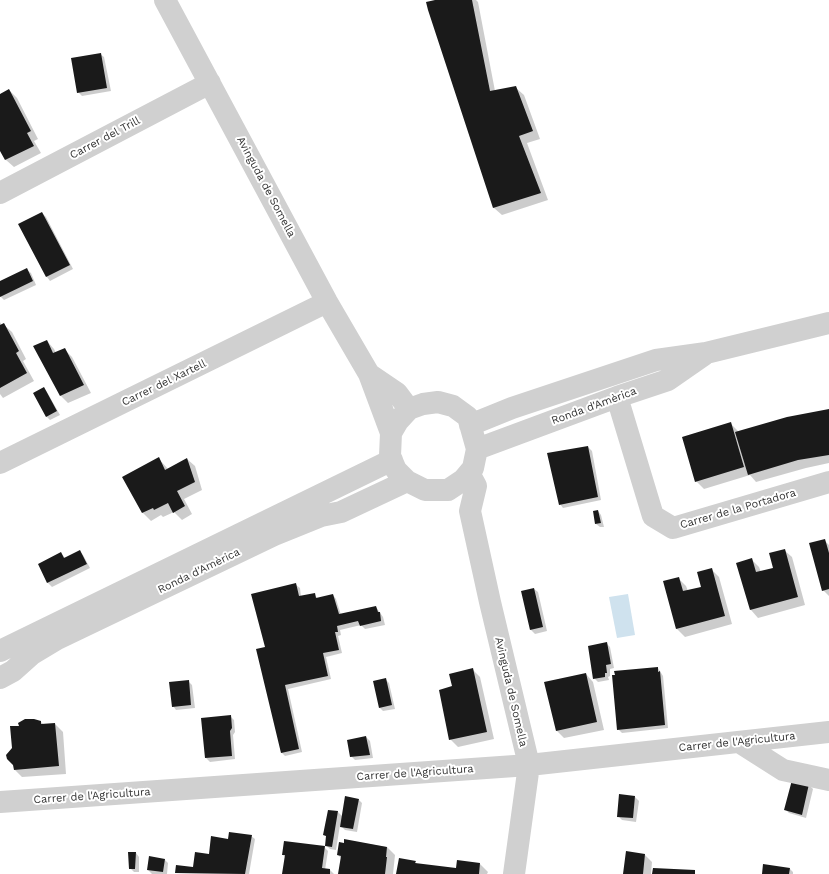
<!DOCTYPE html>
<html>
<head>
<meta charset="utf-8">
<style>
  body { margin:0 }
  canvas { display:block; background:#fff }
</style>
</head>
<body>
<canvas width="829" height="874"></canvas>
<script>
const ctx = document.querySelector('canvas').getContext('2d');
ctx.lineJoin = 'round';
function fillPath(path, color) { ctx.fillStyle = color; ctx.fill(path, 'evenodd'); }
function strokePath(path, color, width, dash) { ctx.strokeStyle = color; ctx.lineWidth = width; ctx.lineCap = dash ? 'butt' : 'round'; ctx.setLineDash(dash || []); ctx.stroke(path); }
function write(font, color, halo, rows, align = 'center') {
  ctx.font = font + ' "Work Sans",sans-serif'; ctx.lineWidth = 4; ctx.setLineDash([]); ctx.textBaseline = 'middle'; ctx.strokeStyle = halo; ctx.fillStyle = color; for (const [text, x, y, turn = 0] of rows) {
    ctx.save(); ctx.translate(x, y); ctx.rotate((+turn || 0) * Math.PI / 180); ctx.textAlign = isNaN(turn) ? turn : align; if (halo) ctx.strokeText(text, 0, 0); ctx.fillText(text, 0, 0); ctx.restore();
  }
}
fillPath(new Path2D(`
  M628,594l7,41 -18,3 -8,-41z`), '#cfe2ee');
fillPath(new Path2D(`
  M441,0h35l2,2 17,89 21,-3 8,7 16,44 -13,4 21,57 -46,15 -8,-7z
  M100,54l4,3 7,34 -29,5 -4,-4z
  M9,90l8,8 21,41 -4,2 7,12 -27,14 -8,-7 -6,-12v-53z
  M42,213l4,4 27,52 -23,12 -3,-4 -27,-53z
  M27,270l4,3 5,12 -32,15 -4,-4v-14z
  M0,322l2,4 2,-1 8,7 14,27 -3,2 11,20 -31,17 -3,-4z
  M47,341l7,8 2,4 8,-4 8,8 19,36 -23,10 -7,-7z
  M44,388l3,4 13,23 -10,5 -3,-3z
  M829,410v53l-23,5 -50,14 -6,-7 -46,14 -8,-8 34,-58 9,9z
  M588,447l4,4 9,49 -38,8 -3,-4z
  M159,459l9,10 19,-10 8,7 7,24 -18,9 8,15 -10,6 -8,-8 -11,5 -2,-2 -10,6 -8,-8 -19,-35z
  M598,511l3,4 3,12h-4l-4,-3z
  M824,540l5,5v51l-6,-6z
  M784,550l8,7 13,48 -47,13 -7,-8v-51l8,8 2,5 14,-4z
  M80,552l3,3 7,13 -38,19 -4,-4 -9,-19 22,-11 4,5z
  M711,569l8,8 13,47 -47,13 -8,-8 -12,-47 13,-4 8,8 2,5 14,-4z
  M296,585l4,3 1,9 13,-3 4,5 15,-4 3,4 5,16 35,-8 7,10 2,8 -20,4 -4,-4 -21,5 1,5 -3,1 4,17 -16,4 5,22 -43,10 14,63 -17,4 -4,-4 -15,-104z
  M534,589l4,3 9,39 -12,3 -4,-4 -9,-38z
  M606,643l4,4 4,21 -4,1v7l-2,1 1,3 -11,2 -4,-4z
  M658,668l5,8 5,52 -46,5 -4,-4z
  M472,669l8,8 14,62 -36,8 -8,-8 3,-52z
  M586,674l7,8 11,48 -40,8 -8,-8z
  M385,679l4,4 6,26 -12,2 -4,-4z
  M188,681l4,4 3,23 -19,2 -3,-4z
  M230,716l4,4 1,12 -2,3 2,24 -25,3 -4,-4z
  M41,722l3,3 11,-1 8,8 3,42 -44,3 -7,-7 -2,-22 7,-21z
  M366,737l4,4 3,17 -18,2 -4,-4z
  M809,785l4,4 -7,29 -17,-5 -3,-3z
  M635,797l4,4 -3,21 -14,-2 -4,-4z
  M359,800l3,3 -5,29 -12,-2 -5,-5 -4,25 -6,-1 -4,-4 1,-8 -2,-2 13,-23 5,5z
  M251,836l4,3 -6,35 -73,-1v-7l18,2 35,-27z
  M345,840l42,7 8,8 -2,19h-54l3,-15 -4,-4 6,-11z
  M324,847l4,4 -3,19h5l4,4h-51l2,-17 -2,-2z
  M136,853l3,4v15h-5l-4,-4z
  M645,855l7,7 -1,12h-27z
  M165,860l3,3 -1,11h-15l-4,-4z
  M415,862l2,2 39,6 24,-6 8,8 -1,2h-89z
  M790,869l3,3v2h-30z`), '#0003');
fillPath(new Path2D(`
  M435,0h37l18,91 26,-5 17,45 -14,5 22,57 -48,15 -65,-198 -2,-8z
  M101,53l6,35 -30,5 -6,-35z
  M9,89l22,42 -4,2 7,13 -29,14 -5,-9v-57z
  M42,212l28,53 -24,12 -28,-53z
  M27,268l6,13 -33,16v-16z
  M4,323l15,28 -3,2 11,20 -27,15v-63z
  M47,340l6,13 12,-5 19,37 -24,11 -27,-50z
  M44,387l13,24 -11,6 -13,-24z
  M829,409v46l-31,5 -50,15 -13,-43 52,-15z
  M731,422l13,45 -49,15 -13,-45z
  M588,446l10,51 -39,8 -12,-52z
  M159,457l6,13 22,-12 8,24 -18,9 8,15 -12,7 -5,-10 -14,7 -1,-2 -11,5 -20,-36z
  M598,510l3,13 -6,1 -2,-13z
  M825,539l4,14v36l-7,2 -13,-48z
  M785,549l13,48 -48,13 -14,-47 16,-5 4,14 17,-4 -4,-15z
  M80,550l7,14 -40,19 -9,-19 23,-12 3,6z
  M712,568l13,48 -49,13 -13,-48 16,-4 4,14 18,-4 -4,-15z
  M296,583l3,13 16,-3 1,5 17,-4 6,20 37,-8 2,6h2l1,9 -21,5 -2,-5 -21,5 1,6h-3l4,18 -16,3 5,23 -43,9 14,64 -18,4 -25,-104 9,-2 -14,-53z
  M534,588l9,39 -13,3 -9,-39z
  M607,642l4,22 -5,1 1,8h-2v4l-12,2 -5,-33z
  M658,667v5l2,-1 5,54 -48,5 -5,-55h3l-1,-4z
  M473,668l14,64 -38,8 -10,-50 13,-4 -3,-12z
  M586,673l11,49 -41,9 -12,-49z
  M386,678l6,27 -13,3 -6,-27z
  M189,680l2,25 -19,2 -3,-25z
  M231,715l1,13 -2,3 2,25 -27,2 -4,-40z
  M25,719h9l7,2v3l14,-1 4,43 -45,4 -1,-5 -6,-6 -1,-4 6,-7 -2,-22h9l-1,-3z
  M366,736l4,19 -20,2 -3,-17z
  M792,780l17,4 -7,31 -18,-5z
  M619,794l16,2 -2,22 -16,-1z
  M345,796l14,3 -6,30 -13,-2z
  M328,810l10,1 -6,36 -7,-1 1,-10 -3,-1z
  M229,832l23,3 -7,39 -70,-1 1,-8 17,2 2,-15 14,2 2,-18 17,3z
  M344,839l43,8 -1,10h1l-2,17h-47l3,-18 -4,-1 2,-13 5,1z
  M284,841l41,5 -3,22 8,1v5h-48l3,-19h-3z
  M626,851l19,3 -2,20h-20z
  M128,852h8l-1,17h-6z
  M149,856l16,3 -2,13 -16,-2z
  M399,858l17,3 -1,2 41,5 1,-8 23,3 -1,11h-83z
  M763,864l27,4 -1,6h-27z
  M653,868l42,2v4h-43z`), '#1a1a1a');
strokePath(new Path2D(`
  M165,0l162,302 42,72 22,59
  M0,193l210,-110
  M369,374l28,19 12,16
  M617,397l36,119 20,12 156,-46
  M438,402l15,4 15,11 9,32 -4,19 -10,12 -15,10h-23l-18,-9 -11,-11 -6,-14 1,-23 7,-12 11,-12 14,-5z
  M470,425l42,-17 144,-48 50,-7 123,-30
  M477,449l140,-52 51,-17 36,-25
  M0,463l327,-161
  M469,473l7,13 -6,25 20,91 39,163 -15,109
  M0,651l392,-191
  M0,678l13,-7 19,-17 25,-15 217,-104 47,-19 20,-4 66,-31
  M739,742l44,28 46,10
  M0,802l529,-37 300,-33`), '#d0d0d0', 22);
write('11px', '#333', '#fff', [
  ["Carrer del Trill",105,138,-28],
  ["Avinguda de Somella",266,187,62],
  ["Carrer del Xartell",164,383,-26],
  ["Ronda d'Amèrica",594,406,-20],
  ["Carrer de la Portadora",738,509,-16],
  ["Ronda d'Amèrica",199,571,-26],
  ["Avinguda de Somella",511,692,77],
  ["Carrer de l'Agricultura",737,742,-6],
  ["Carrer de l'Agricultura",415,773,-4],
  ["Carrer de l'Agricultura",92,796,-4]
]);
</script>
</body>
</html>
